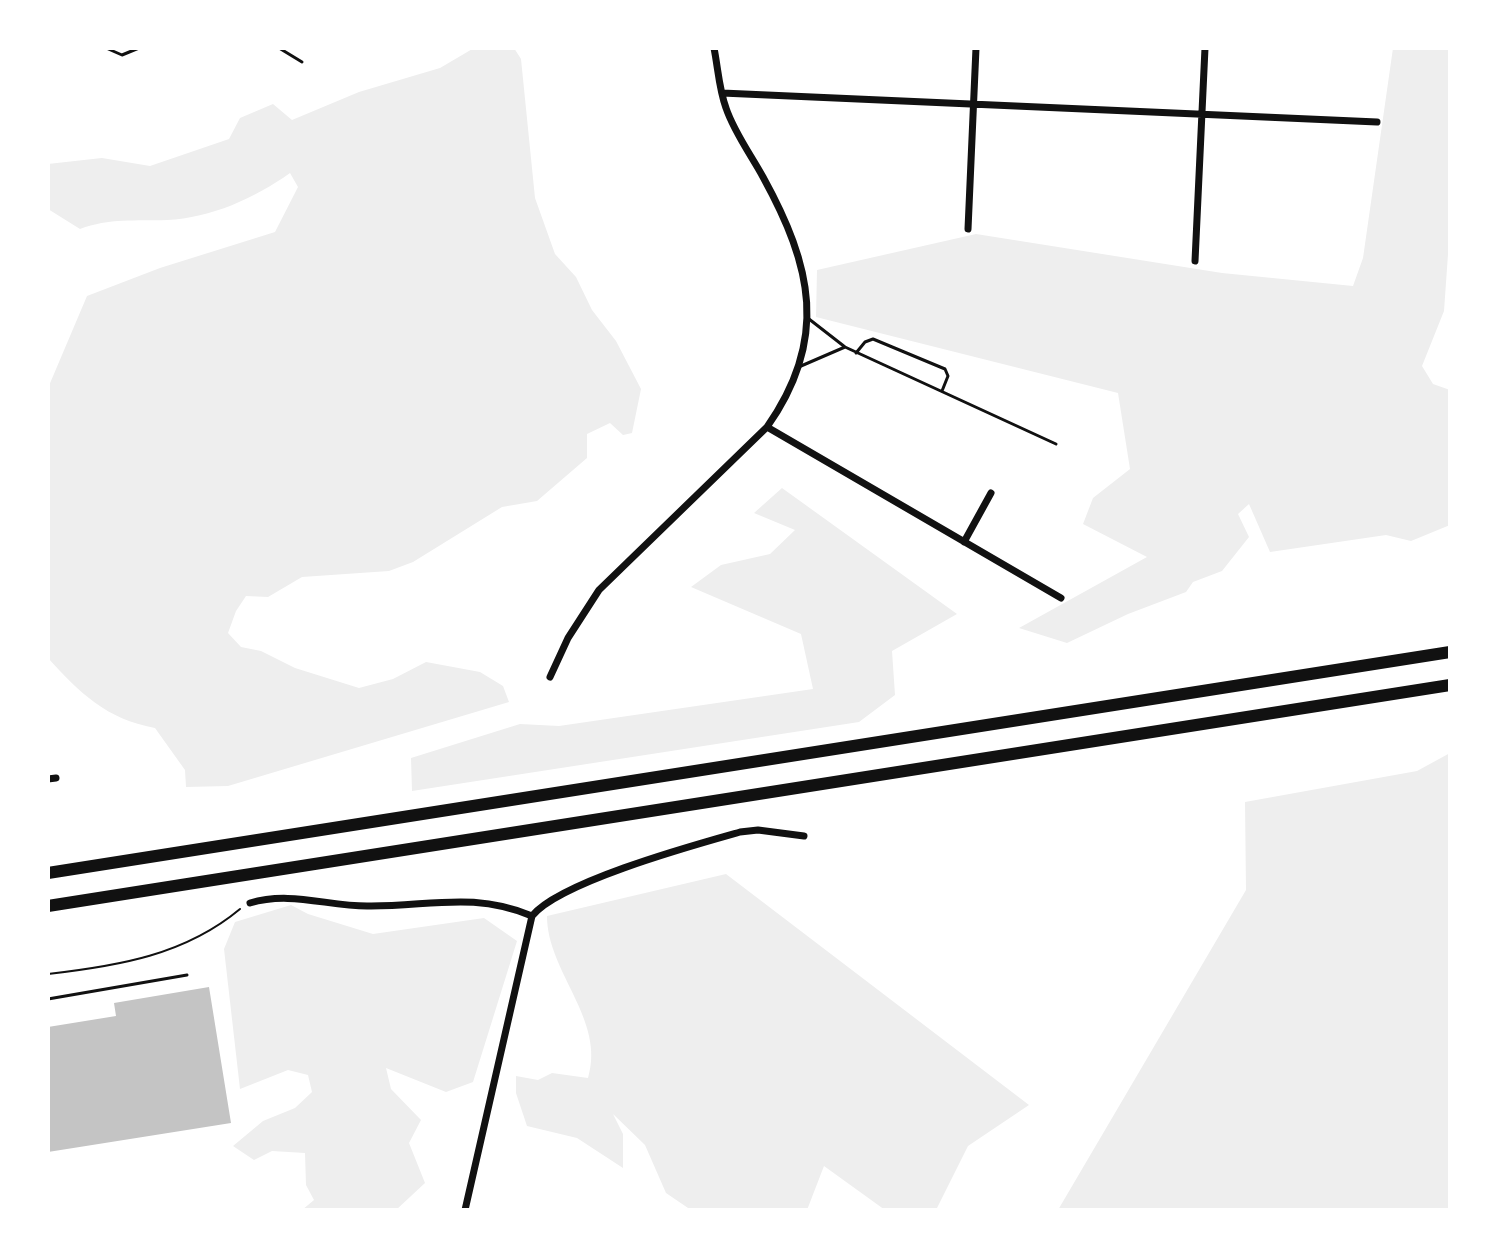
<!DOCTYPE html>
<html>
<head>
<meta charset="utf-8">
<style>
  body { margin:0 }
  #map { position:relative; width:1498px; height:1258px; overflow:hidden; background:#fff; font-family:"Golos Text",sans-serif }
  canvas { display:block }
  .frame { position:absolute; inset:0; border:50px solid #fff; pointer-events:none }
</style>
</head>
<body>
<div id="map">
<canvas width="1498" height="1258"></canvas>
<div class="frame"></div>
</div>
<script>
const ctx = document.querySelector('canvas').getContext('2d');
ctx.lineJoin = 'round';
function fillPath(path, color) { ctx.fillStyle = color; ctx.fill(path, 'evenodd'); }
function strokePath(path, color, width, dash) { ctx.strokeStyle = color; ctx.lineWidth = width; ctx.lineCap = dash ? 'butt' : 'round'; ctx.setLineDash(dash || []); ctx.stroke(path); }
fillPath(new Path2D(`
  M474,48h40l7,11 14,139 20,56 21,23 16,33 24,31 25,48 -9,44 -9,2 -13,-12 -23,11v24l-50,43 -35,6 -89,55 -24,9 -87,6 -34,20 -22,-1 -10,15 -8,22 13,14 20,4 34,17 64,20 34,-9 33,-17 54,10 23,14 6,16 -281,84 -42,1 -1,-17 -30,-42c-49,-9 -75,-35 -107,-70v-270l39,-92 73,-28 115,-36 23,-45 -8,-14c-35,25 -79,45 -123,47 -31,1 -58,-2 -87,9l-32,-20v-45l54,-6 48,8 79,-27 11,-21 33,-14 19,16 67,-28 81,-24z
  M1393,48h57v178l-6,85 -22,55 11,18 17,6v135l-39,16 -25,-6 -116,17 -21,-48 -11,10 11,23 -27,34 -29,11 -7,10 -58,22 -61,29 -48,-15 128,-71 -64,-33 10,-26 37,-29 -12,-76 -302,-76 1,-47 159,-36 246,39 131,13 10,-28z
  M782,488l175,126 -65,37 3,44 -36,27 -447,69 -1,-33 109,-34 39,2 254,-37 -12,-55 -110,-47 30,-22 49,-11 25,-24 -41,-17z
  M1450,753v457h-392l188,-320 -1,-88 172,-31z
  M726,874l303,231 -61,41 -32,64h-51l-61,-44 -17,44h-116l-25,-17 -21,-48 -32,-31 10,20v34l-46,-30 -50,-12 -11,-33v-17l22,4 14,-7 36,5c18,-58 -41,-106 -41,-162z
  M291,905l17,9 65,20 111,-16 33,23 -44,141 -27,10 -60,-24 5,21 30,31 -12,23 16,40 -29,27h-94l12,-10 -8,-15 -1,-32 -33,-2 -18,9 -21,-14 30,-25 32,-13 17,-16 -4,-17 -20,-5 -48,19 -16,-140 11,-27z`), '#eee');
fillPath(new Path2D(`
  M209,987l22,136 -183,29v-125l68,-11 -2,-13z`), '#c4c4c4');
strokePath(new Path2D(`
  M48,974c70,-8 137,-19 192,-65`), '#111', 2);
strokePath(new Path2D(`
  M106,48l16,7 17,-7
  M279,48l23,14
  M809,319l36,28 211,97
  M856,353l9,-11 8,-3 72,30 3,7 -6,15
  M801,366l44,-19
  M48,999l139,-24`), '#111', 3);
strokePath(new Path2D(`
  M722,93l655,29
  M968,229l8,-181
  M1195,261l10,-213
  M767,427l294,171
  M964,542l27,-49
  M550,677l18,-39 31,-48 168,-163c62,-88 45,-161 -4,-250 -12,-22 -29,-45 -37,-69 -7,-19 -8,-40 -12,-60
  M48,779l8,-1
  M250,903c40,-12 77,3 117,3 61,1 105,-15 165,10
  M465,1210l67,-294c27,-34 162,-71 208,-84l18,-2 46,6`), '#111', 7);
strokePath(new Path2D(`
  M48,873l1402,-221
  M48,906l1402,-221`), '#111', 12);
</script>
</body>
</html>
